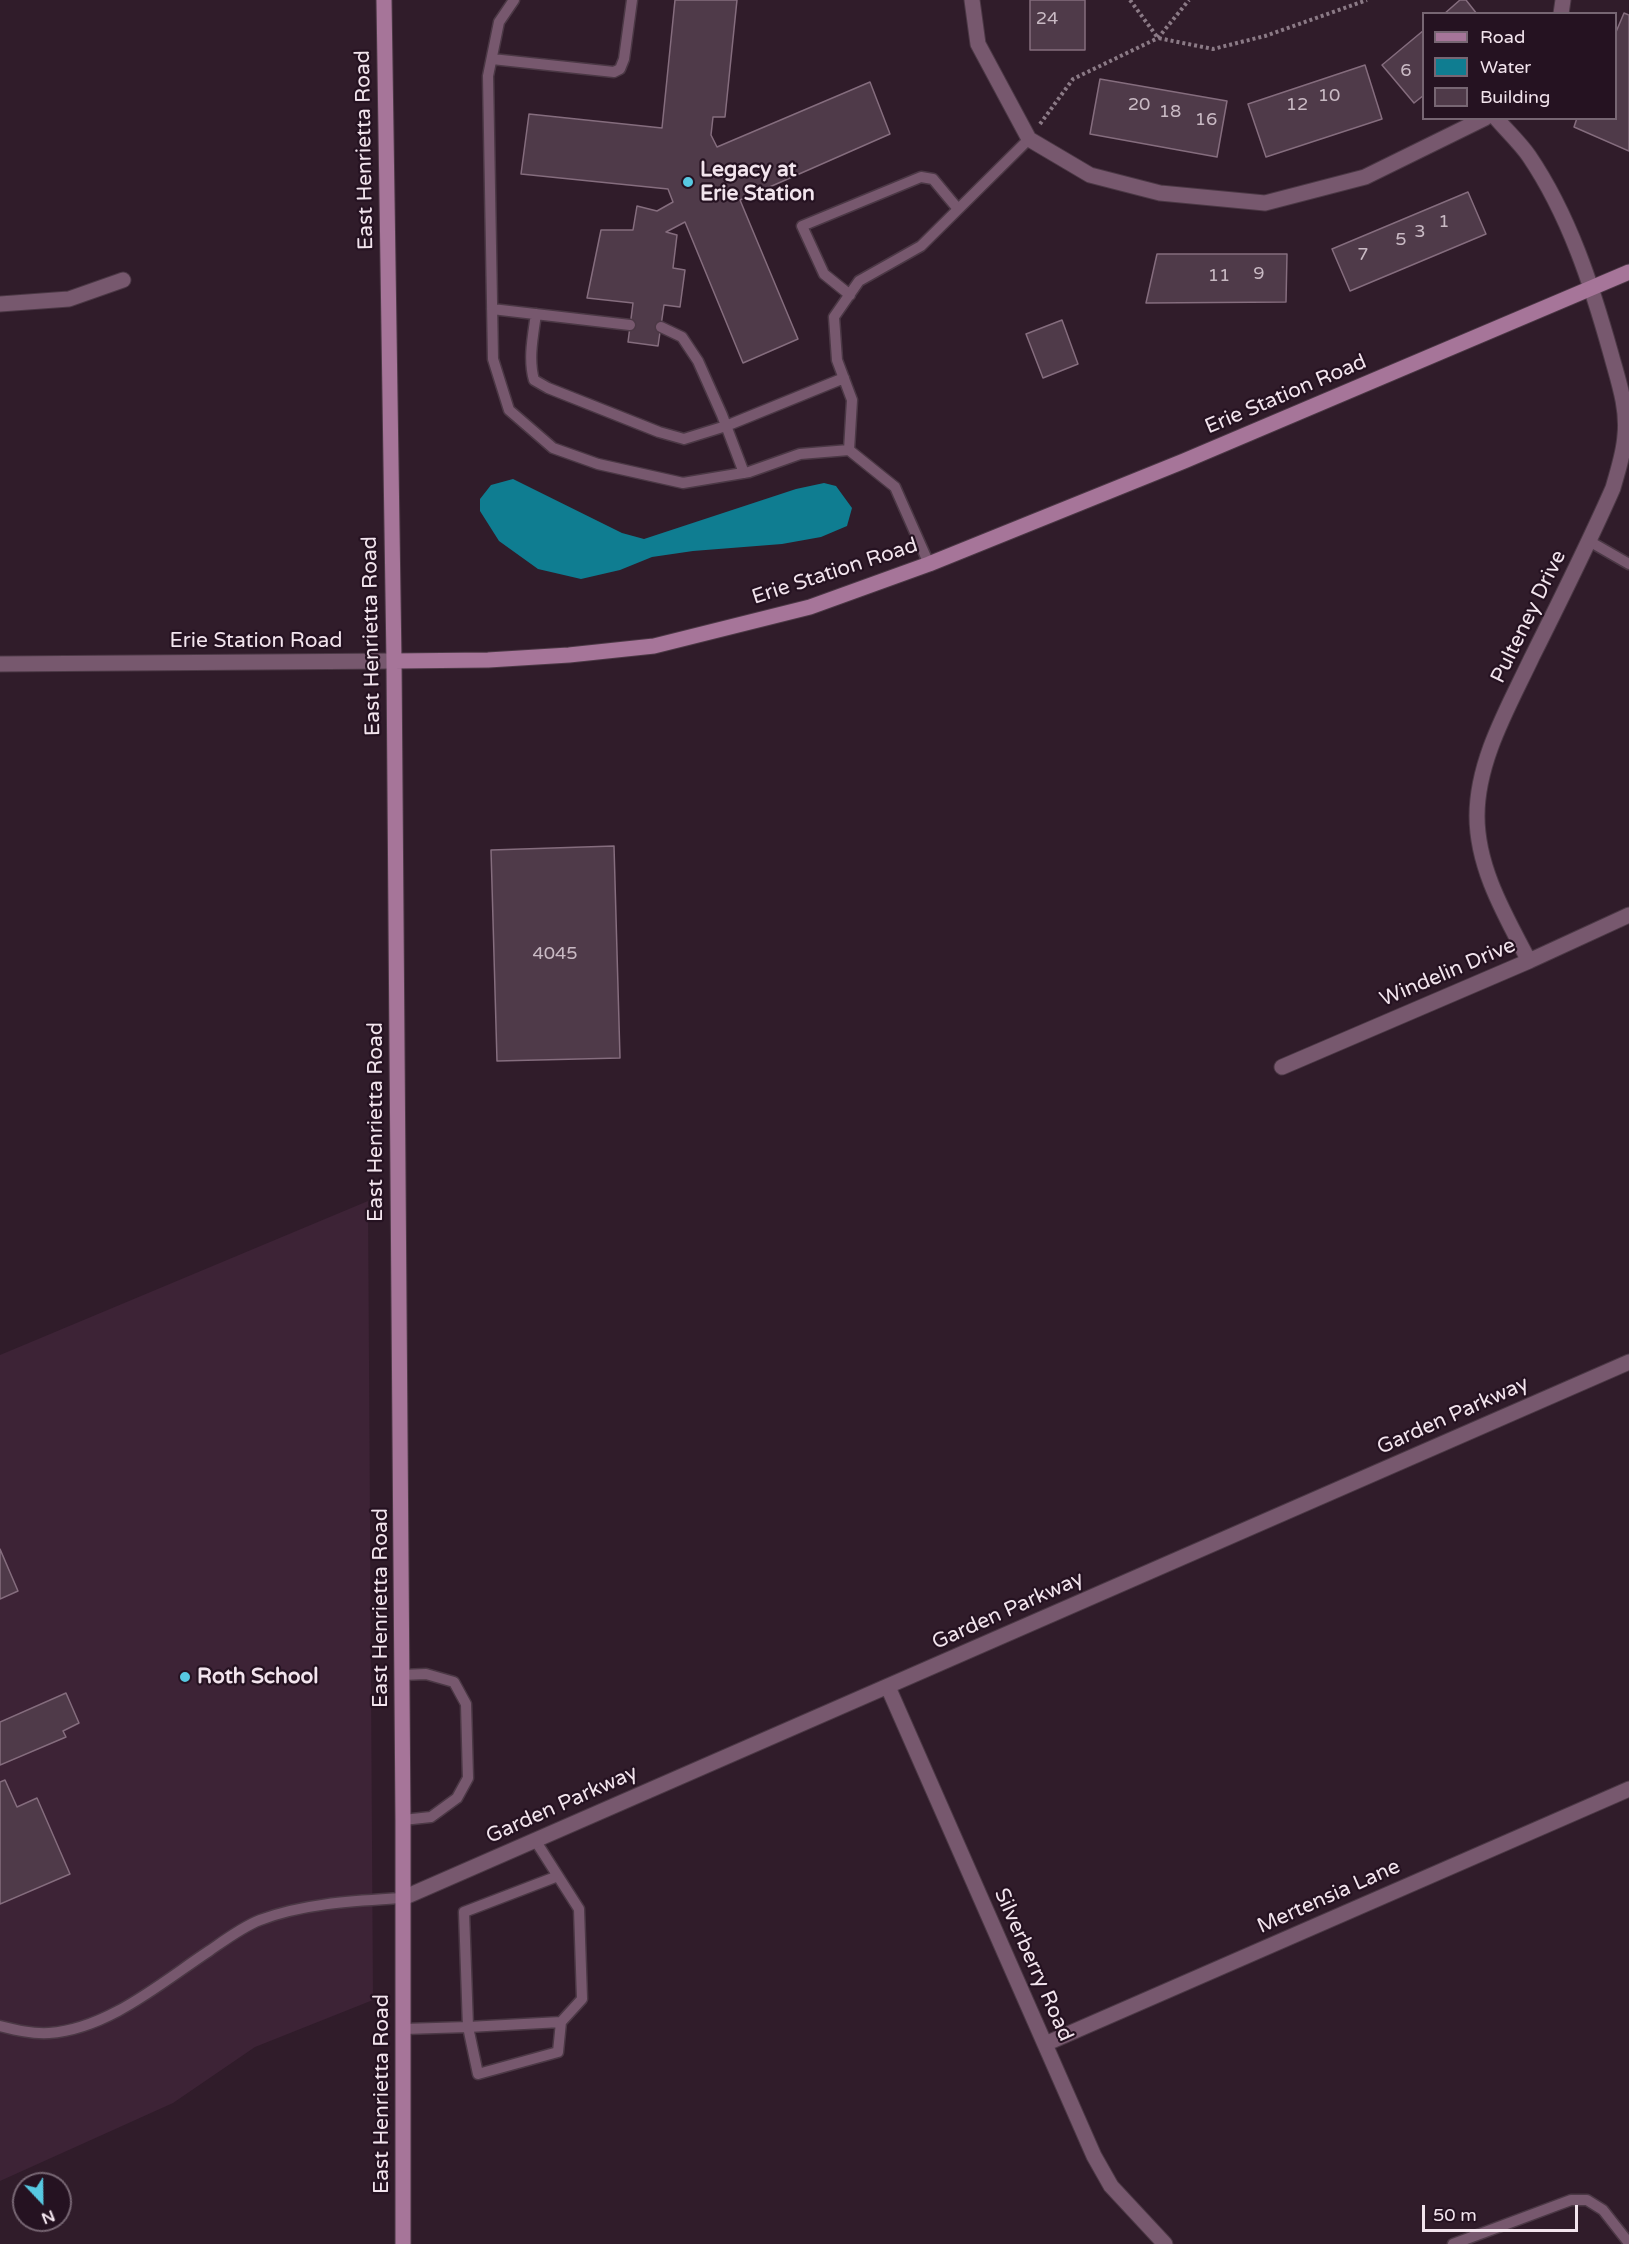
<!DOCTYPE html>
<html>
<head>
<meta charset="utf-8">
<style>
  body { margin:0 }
  #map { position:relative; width:1629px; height:2244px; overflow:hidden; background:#301c2a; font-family:"Varela Round",sans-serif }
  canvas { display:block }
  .legend { position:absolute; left:1422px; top:12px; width:195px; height:108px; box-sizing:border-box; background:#251221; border:2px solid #776673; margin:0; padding:8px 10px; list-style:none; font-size:18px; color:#f2e4ed }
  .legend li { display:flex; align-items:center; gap:12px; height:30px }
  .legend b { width:30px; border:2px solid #776673 }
  .north { position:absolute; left:12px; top:2172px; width:60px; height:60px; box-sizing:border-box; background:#251221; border:2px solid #776673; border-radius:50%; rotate:158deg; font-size:16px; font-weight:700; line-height:24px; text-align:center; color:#f2e4ed }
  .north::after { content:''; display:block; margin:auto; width:21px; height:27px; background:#57c9e2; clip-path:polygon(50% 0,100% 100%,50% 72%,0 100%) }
  .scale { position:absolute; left:1422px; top:2205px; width:156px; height:27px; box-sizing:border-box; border:3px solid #f2e4ed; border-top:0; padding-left:8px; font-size:18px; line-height:21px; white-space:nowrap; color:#f2e4ed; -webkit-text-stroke:4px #251221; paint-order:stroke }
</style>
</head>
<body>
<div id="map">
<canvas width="1629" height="2244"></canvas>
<ul class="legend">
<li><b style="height:8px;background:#a67599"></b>Road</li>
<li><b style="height:16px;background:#0f7d91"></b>Water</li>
<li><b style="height:16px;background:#4f3a49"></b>Building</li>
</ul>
<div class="north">N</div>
<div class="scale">50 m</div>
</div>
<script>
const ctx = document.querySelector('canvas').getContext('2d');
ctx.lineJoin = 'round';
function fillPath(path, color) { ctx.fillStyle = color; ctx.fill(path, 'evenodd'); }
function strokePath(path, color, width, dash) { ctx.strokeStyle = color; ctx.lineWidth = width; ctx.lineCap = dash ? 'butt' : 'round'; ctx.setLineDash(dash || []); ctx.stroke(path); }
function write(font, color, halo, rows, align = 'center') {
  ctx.font = font + ' "Varela Round",sans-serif'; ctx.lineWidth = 4.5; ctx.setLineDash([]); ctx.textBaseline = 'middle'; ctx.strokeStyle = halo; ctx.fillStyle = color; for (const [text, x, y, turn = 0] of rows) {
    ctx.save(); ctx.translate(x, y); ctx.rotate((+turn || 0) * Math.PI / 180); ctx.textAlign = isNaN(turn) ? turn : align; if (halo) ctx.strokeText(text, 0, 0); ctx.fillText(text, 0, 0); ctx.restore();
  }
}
fillPath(new Path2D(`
  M368,1201l5,799 -118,47 -82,56 -173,78v-826z`), '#3d2336');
fillPath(new Path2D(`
  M513,479l109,54 22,6 152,-50 28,-6 12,3 16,22 -5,18 -26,11 -39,7 -89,7 -41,6 -32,13 -39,9 -43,-10 -39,-28 -19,-30v-12l11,-14z`), '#0f7d91');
const building = new Path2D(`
  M675,0h62l-12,117h-12l-2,18 6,12 153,-65 20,52 -150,66 58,139 -55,24 -58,-141 -19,10 11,3 -4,33 12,2 -5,37 -16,-2 -6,41 -30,-4 5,-39 -46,-5 14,-68h32l4,-24 20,5 16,-9 -5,-13 -147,-15 8,-60 133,14z
  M1030,0h55v50h-55z
  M1460,0h6l11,14h-33z
  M1624,13l5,2v136l-55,-24 3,-9h39v-86z
  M1424,30v65l-10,8 -32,-38z
  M1365,65l17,54 -116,38 -18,-53z
  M1100,79l127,22 -10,56 -127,-23z
  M1468,192l18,42 -136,57 -18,-42z
  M1157,254h130l-1,48 -140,1z
  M1062,320l16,44 -35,14 -17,-44z
  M614,846l6,212 -123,3 -6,-211z
  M0,1549l18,42 -18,8z
  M66,1693l13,30 -16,8 3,6 -66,28v-43z
  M5,1780l12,27 20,-9 33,76 -70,30v-122z`);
fillPath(building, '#4f3a49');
strokePath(building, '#856d7e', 1.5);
const lane = new Path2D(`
  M514,0l-15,22 -11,54 5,283 16,51 44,38 45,16 85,19 66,-11 51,-18 49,-4 46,37 34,77
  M492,59l122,13 6,-3 4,-10 8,-59
  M850,295l-26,-21 -22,-48 119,-49 12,2 25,30
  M492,309l138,16
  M536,314c-3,22 -8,45 -2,66l14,8 111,44 25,7 42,-13 118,-48
  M661,327l21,10 16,24 24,54 22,58
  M849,450l3,-50 -15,-40 -3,-43 25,-36 62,-35 108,-107
  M1589,541l40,23
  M402,1675l24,-1 28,8 12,22 2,74 -11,20 -26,19 -28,3
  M558,1876l-94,36 4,115 93,-5
  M0,2026c16,4 32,8 49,7 59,-4 113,-51 160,-82 16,-11 33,-24 51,-31 45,-17 95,-19 143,-22
  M404,2029l64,-2 10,47 80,-22 3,-30 21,-23 -3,-90 -44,-69
  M1453,2244l118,-44h16l16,10 26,33`);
const street = new Path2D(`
  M972,0l6,44 51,95 61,36 70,18 105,10 100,-26 120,-59
  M1561,14l2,-14
  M1496,118c11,13 24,25 33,38 40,59 63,130 82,198 7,26 17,54 14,81 -1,18 -7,35 -12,53 -25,57 -53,113 -81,169 -23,49 -55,103 -55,159 0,52 28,99 52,145
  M0,304l69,-5 54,-19
  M0,664l394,-3
  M1282,1067l247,-106 100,-46
  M888,1687l206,469 17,30 54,58
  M403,1898l1226,-536
  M1045,2044l584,-255`);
const secondary = new Path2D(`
  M384,0l10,661 9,1159v424
  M394,661l94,-1 81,-5 85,-9 156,-39 119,-43 255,-103 445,-189`);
strokePath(lane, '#4b3845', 13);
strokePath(street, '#4b3845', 17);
strokePath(secondary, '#4b3845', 17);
strokePath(new Path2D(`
  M1130,0l28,38 55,11 52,-13 102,-36
  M1040,124l33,-45 85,-41 31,-38`), '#8b7a86', 4, [3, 3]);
strokePath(lane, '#77586e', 10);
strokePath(street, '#77586e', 15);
strokePath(secondary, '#a67599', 15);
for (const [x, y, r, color] of [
  [688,182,6,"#57c9e2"],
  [185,1677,6,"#57c9e2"]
]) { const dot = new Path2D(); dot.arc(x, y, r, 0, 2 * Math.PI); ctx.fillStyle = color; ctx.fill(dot); strokePath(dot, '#251221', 2); }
write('18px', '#c9bac4', null, [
  ["24",1047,19],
  ["6",1406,71],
  ["10",1329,96],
  ["20",1139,105],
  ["12",1297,105],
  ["18",1170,112],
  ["16",1206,120],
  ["1",1444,222],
  ["3",1420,232],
  ["5",1401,240],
  ["7",1363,255],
  ["9",1259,274],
  ["11",1219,276],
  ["4045",555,954]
]);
write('21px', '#f2e4ed', '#251221', [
  ["East Henrietta Road",365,150,-91],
  ["Erie Station Road",1286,395,-23],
  ["Erie Station Road",835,572,-18],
  ["Pulteney Drive",1529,617,-64],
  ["East Henrietta Road",372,636,-91],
  ["Erie Station Road",256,641],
  ["Windelin Drive",1448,973,-23],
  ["East Henrietta Road",376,1122,-90],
  ["Garden Parkway",1453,1416,-24],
  ["East Henrietta Road",381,1608,-90],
  ["Garden Parkway",1008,1611,-24],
  ["Garden Parkway",562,1805,-24],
  ["Mertensia Lane",1329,1897,-24],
  ["Silverberry Road",1033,1965,66],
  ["East Henrietta Road",382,2094,-90]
]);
write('bold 21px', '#f2e4ed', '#251221', [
  ["Legacy at",700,170],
  ["Erie Station",700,194],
  ["Roth School",197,1677]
], 'left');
</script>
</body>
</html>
